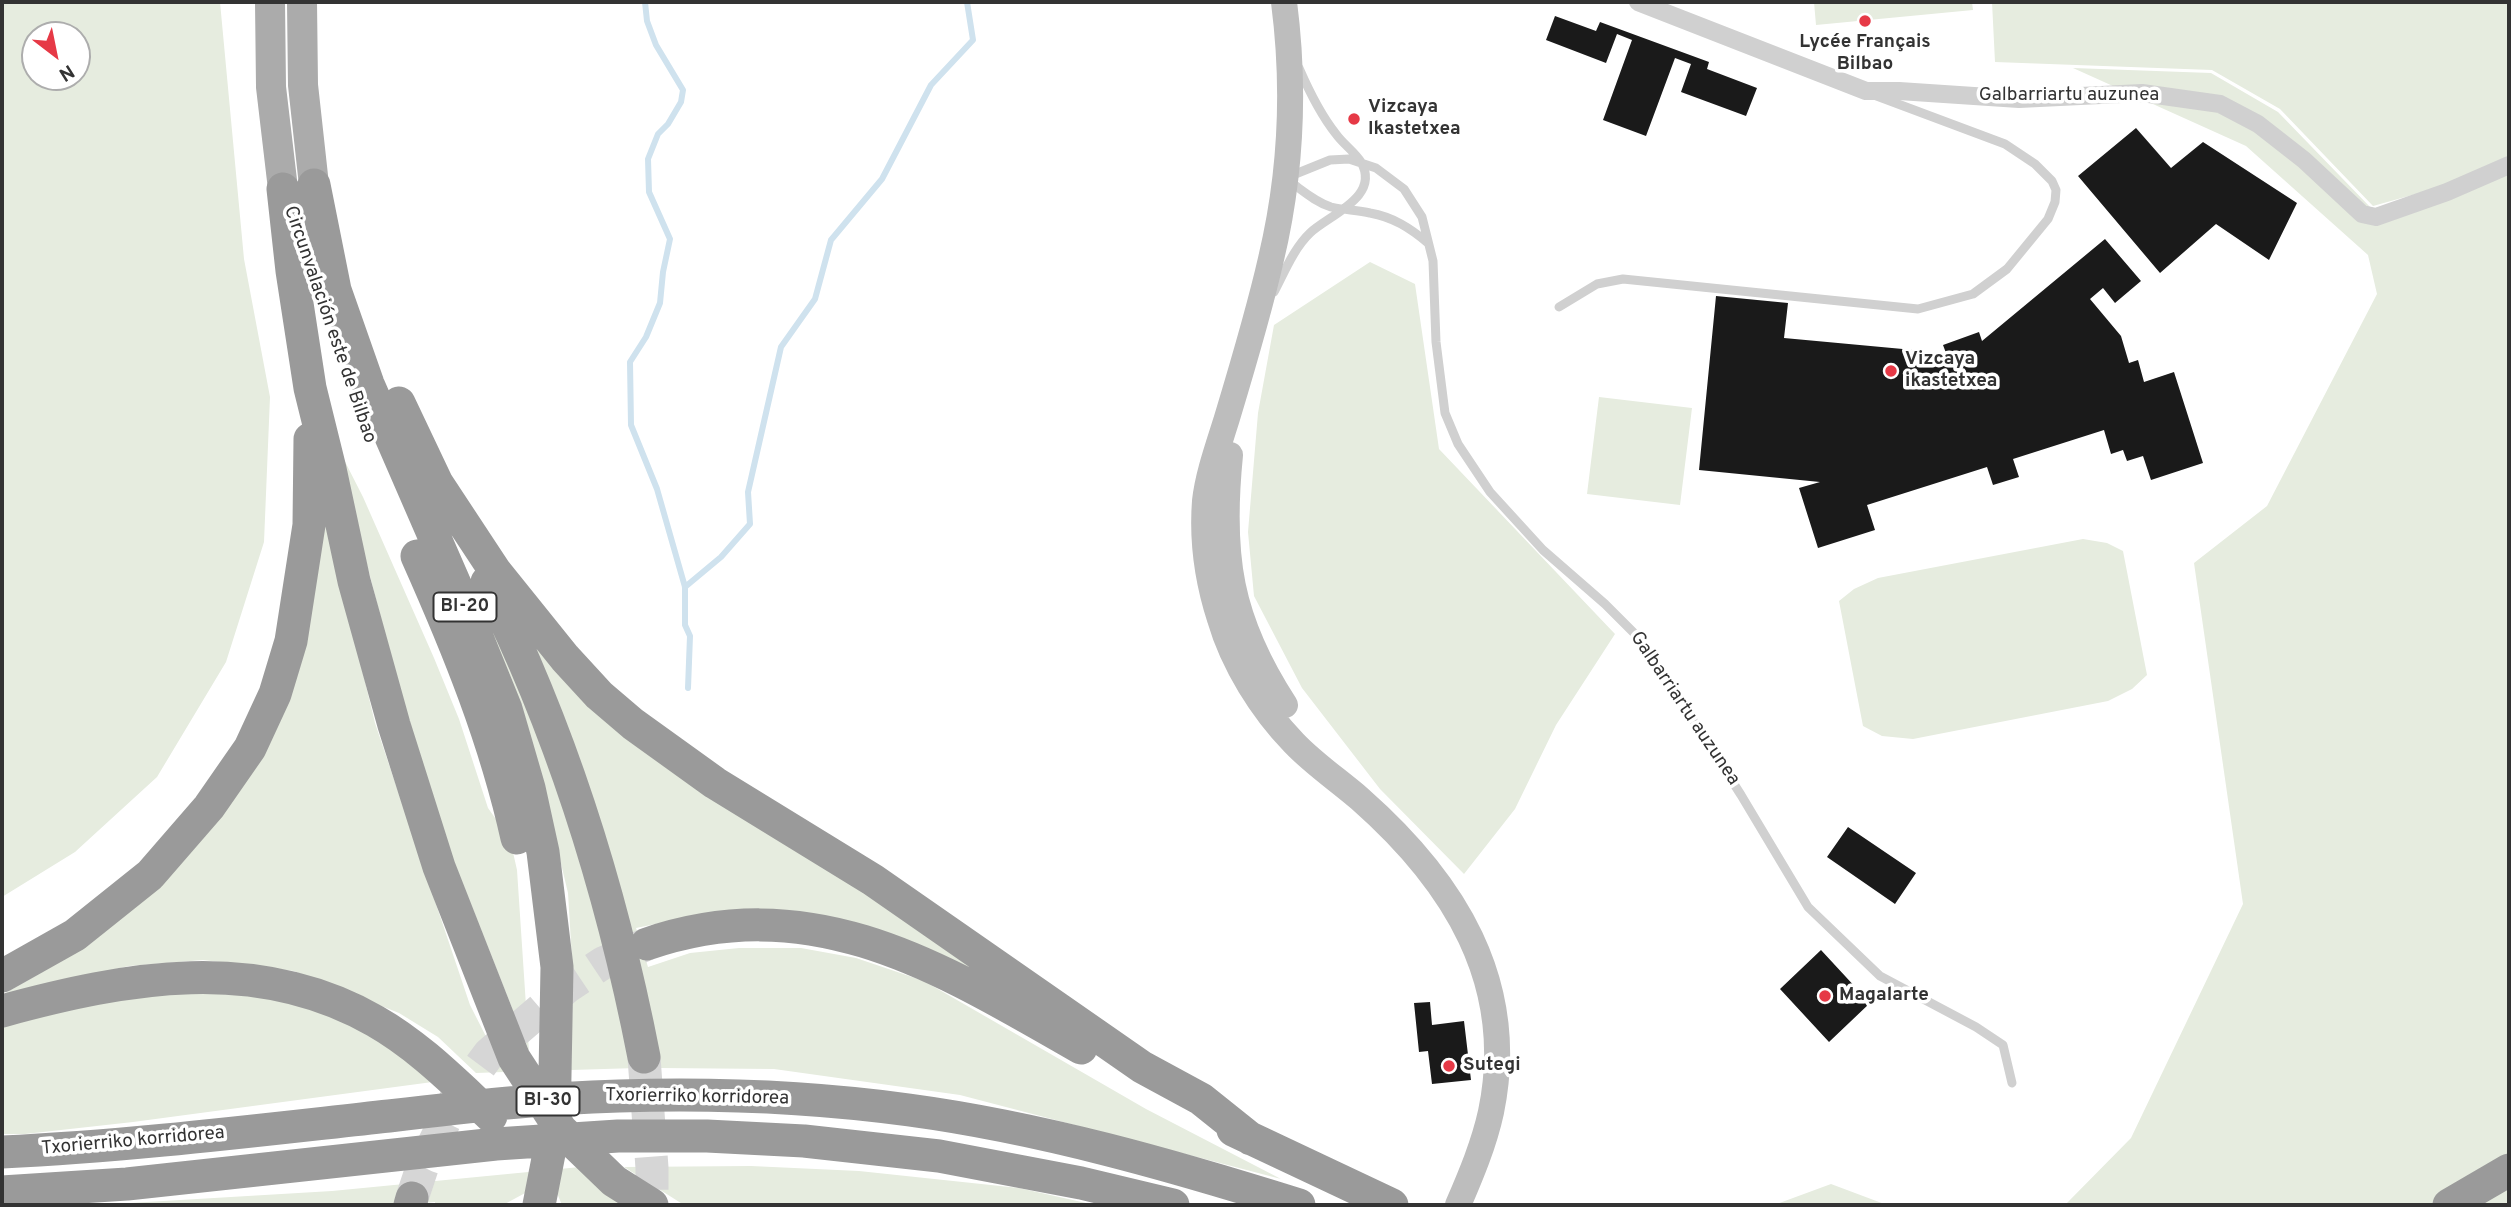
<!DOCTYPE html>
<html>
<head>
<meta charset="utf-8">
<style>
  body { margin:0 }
  #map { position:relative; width:2511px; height:1207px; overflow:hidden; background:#fff; font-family:Overpass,sans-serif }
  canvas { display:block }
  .frame { position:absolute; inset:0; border:4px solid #333; pointer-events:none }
  .north { position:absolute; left:21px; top:21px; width:70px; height:70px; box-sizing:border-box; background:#fff; border:2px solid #adadad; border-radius:50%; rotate:148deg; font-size:19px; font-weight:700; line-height:28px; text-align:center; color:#333 }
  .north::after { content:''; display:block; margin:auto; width:24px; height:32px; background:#e63946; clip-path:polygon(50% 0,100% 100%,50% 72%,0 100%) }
</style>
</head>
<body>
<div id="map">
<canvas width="2511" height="1207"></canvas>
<div class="frame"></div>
<div class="north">N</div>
</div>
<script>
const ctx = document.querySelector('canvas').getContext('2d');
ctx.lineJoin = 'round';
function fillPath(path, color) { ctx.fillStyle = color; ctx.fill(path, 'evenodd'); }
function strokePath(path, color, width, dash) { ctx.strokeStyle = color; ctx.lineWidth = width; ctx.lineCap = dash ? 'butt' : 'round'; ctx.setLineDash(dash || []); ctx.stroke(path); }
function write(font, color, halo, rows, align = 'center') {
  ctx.font = font + ' Overpass,sans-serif'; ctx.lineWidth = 7; ctx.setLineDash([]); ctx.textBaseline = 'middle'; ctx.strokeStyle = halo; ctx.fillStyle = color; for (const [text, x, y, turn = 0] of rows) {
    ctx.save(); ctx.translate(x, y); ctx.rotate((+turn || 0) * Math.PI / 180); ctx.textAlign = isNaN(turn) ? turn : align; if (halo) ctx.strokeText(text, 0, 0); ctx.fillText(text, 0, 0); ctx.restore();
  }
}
fillPath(new Path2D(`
  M2,2h218l24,257 26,138 -6,145 -38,120 -69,115 -82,75 -73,45zM35,35h42v42h-42z
  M1814,2h158l1,8 -157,15z
  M1992,2h517v166l-136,38 -93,-97 -68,-39 -217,-8z
  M2073,68l138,5 67,39 94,97 137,-38v1034h-444l66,-67 112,-234 -49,-341 73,-57 110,-212 -9,-39 -122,-109z
  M1370,262l45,22 24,165 176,185 -59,91 -41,84 -51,65 -84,-85 -78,-101 -48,-92 -6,-64 10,-119 16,-88z
  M1599,397l93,11 -12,97 -93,-11z
  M335,442l28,55 71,161 25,61 29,89 22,31 7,31 12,181 -103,-260z
  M326,520l49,203 95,282 34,67 -28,1 -38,-36 -39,-24 -105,-42 -91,-11 -74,6 -127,29 87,-50 59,-50 67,-76z
  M448,529l88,194 41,104 60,241 -66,2 2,-94 -5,-83 -29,-122z
  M2083,539l24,4 16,8 24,124 -15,14 -24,12 -195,38 -31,-3 -19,-10 -24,-125 15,-12 24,-11z
  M529,638l475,335 -46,-3 -273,-52 -49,10 12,39 42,-14 49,-5h62l55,10 68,23 222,128 135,70 -321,-84 -186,-26 -115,-1 -11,-56z
  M211,987l125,26 104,68 -307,41 -108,12h-23v-108l99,-26z
  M751,1166l108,5 160,17 76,17h-411l-60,-38z
  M580,1167l45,38h-63l-11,-26 -48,26h-68v-3l-33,3h-306l236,-14z
  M1831,1184l56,21h-113z`), '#e6ecdf');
strokePath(new Path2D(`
  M645,2l2,19 9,24 27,45 -2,12 -13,22 -10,10 -10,25 1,33 21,47 -7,33 -3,31 -14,34 -16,25 1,63 26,64 28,98v38l5,11 -2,52
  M685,587l36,-30 29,-33 -2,-32 33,-145 34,-48 16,-59 51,-61 49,-94 42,-45 -6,-38`), '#cfe2ee', 6);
fillPath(new Path2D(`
  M1555,16l41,15 4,-9 109,40 -2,7 50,19 -11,28 -65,-24 10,-28 -16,-6 -29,78 -43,-16 29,-80 -15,-6 -11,29 -60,-23z
  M2136,128l35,40 32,-26 94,61 -28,57 -53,-36 -56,49 -82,-97z
  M2105,239l36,42 -26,22 -12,-15 -13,11 31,37 8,27 9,-3 6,22 30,-10 29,91 -52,17 -8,-24 -16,5 -4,-11 -12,4 -7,-24 -91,29 6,18 -26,8 -6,-18 -120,38 8,25 -57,18 -19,-60 21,-6 -121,-12 17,-174 72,7 -4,35 162,15 -3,-8 36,-13 3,9z
  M1848,827l68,46 -21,31 -68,-47z
  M1821,950l49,53 -41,39 -49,-53z
  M1430,1002l2,23 32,-4 7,59 -39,4 -4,-33 -9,1 -5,-49z`), '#1a1a1a');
strokePath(new Path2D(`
  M644,1057l8,111v37
  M412,1198l10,-30 33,-68 34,-46 78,-67 36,-24 44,-19`), '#d6d6d6', 33, [33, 17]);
strokePath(new Path2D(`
  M1288,177l42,-17 19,-1 27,9 28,21 18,28 11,44 3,81 9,71 13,31 32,48 53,58 62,54 30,30 35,50 71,111 67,112 72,69 96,51 27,18 9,38
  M1289,181c13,9 26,21 42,26 12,3 26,3 39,6 23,4 40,15 58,30
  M1274,292c10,-19 20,-44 36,-59 19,-18 71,-36 51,-71 -6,-10 -18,-18 -25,-28 -16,-20 -27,-43 -37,-66
  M1559,307l38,-23 26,-5 295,30 55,-15 34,-25 41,-50 7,-17 1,-12 -4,-9 -17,-17 -30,-20 -131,-49`), '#d0d0d0', 9);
strokePath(new Path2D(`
  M1638,2l228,89h33l120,8 123,-6 78,11 38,20 46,36 58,54 14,3 71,-25 62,-27`), '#d0d0d0', 18);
strokePath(new Path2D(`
  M1284,2c11,85 7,173 -13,257 -12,53 -28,106 -44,159 -8,26 -19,56 -22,83 -3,39 3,81 15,118 13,45 42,91 74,124 20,21 44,37 66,56 93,82 158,183 131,313 -7,32 -20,63 -33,93
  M1230,455c-10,100 -1,164 55,250`), '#bdbdbd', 26);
strokePath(new Path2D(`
  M270,2l1,85 12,102
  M302,2l1,83 11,100`), '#ababab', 30);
strokePath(new Path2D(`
  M314,185l21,105 33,94 93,214 45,111 23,79 14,64 14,115 -3,161 -15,77
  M283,189l9,82 18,117 20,81 24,112 40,144 45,142 75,191 47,72 53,51 38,24
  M399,403l46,97
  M435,480l60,91 70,87 34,37 34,29 82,59 158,97 269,187 59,32 50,40
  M417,556c41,92 78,183 100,282
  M487,582c75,150 125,311 157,475
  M647,944c167,-57 294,24 434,104
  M2,976l73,-41 75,-60 59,-68 41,-59 25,-54 16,-53 18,-116 1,-86
  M2,1011c125,-34 254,-58 373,10 44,25 79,61 116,95
  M1233,1130l159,75
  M2,1152c129,-6 258,-22 387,-36 76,-9 153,-18 230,-20 96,-3 194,1 290,14 133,18 262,55 390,95
  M2,1192l125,-8 369,-40 122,-8h89l97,5 135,15 142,27 92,22
  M410,1205l2,-7
  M2449,1205l60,-35`), '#9a9a9a', 33);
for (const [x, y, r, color] of [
  [1865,21,7,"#e63946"],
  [1354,119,7,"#e63946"],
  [1891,371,7,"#e63946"],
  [1825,996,7,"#e63946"],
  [1449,1066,7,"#e63946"]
]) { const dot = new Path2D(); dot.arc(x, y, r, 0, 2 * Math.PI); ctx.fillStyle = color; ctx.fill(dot); strokePath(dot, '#fff', 2.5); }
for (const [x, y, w] of [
  [465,607,63],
  [548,1101,63]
]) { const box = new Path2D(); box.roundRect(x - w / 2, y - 14.5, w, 29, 5); ctx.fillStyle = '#fff'; ctx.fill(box); strokePath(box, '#333', 2); }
write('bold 18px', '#333', null, [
  ["BI-20",465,607],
  ["BI-30",548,1101]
]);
write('bold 19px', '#333', '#fff', [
  ["Lycée Français",1865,43,"center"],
  ["Bilbao",1865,65,"center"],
  ["Vizcaya",1368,108],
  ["Ikastetxea",1368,130],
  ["Vizcaya",1905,360],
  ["ikastetxea",1905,382],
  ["Magalarte",1839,996],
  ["Sutegi",1463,1066]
], 'left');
write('19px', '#333', '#fff', [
  ["Galbarriartu auzunea",2069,96],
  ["Circunvalación este de Bilbao",329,325,71],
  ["Galbarriartu auzunea",1684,709,56],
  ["Txorierriko korridorea",697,1098,1],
  ["Txorierriko korridorea",133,1142,-5]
]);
</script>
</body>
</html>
